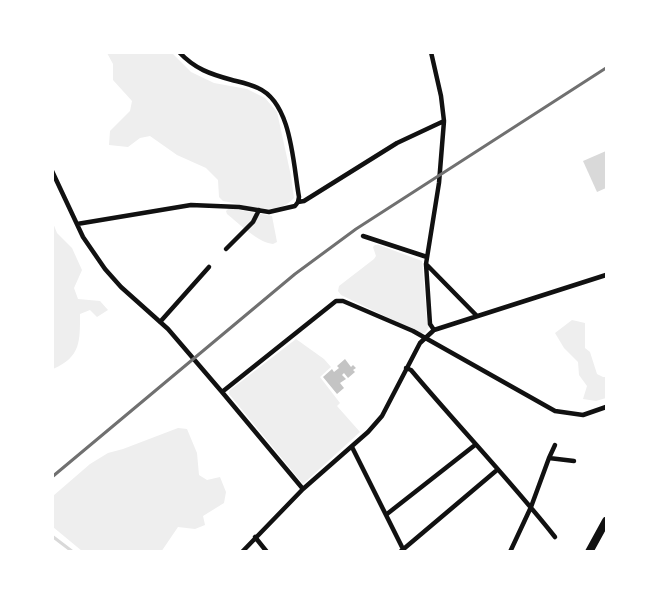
<!DOCTYPE html>
<html>
<head>
<meta charset="utf-8">
<style>
  body { margin:0 }
  #map { position:relative; width:659px; height:604px; overflow:hidden; background:#fff; font-family:Cabin,sans-serif }
  canvas { display:block }
  .frame { position:absolute; inset:0; border:54px solid #fff; pointer-events:none }
</style>
</head>
<body>
<div id="map">
<canvas width="659" height="604"></canvas>
<div class="frame"></div>
</div>
<script>
const ctx = document.querySelector('canvas').getContext('2d');
ctx.lineJoin = 'round';
function fillPath(path, color) { ctx.fillStyle = color; ctx.fill(path, 'evenodd'); }
function strokePath(path, color, width, dash) { ctx.strokeStyle = color; ctx.lineWidth = width; ctx.lineCap = dash ? 'butt' : 'round'; ctx.setLineDash(dash || []); ctx.stroke(path); }
fillPath(new Path2D(`
  M107,53h65l19,19 23,11 33,6 18,9 12,14 14,64 3,22c-18,20 -47,7 -71,3l-4,-4 -1,-17 -12,-12 -29,-13 -27,-19 -10,2 -12,9 -19,-2 1,-14 20,-20 2,-10 -19,-21v-16z
  M229,208l43,8 5,26 -4,2c-14,-1 -35,-21 -46,-30l-1,-3z
  M53,223l4,10 15,15 10,22 -8,18 4,11 22,2 8,9 -11,7 -7,-7 -10,4c0,27 1,43 -27,55z
  M375,245h4l43,16 5,60 2,6 -4,6h-5l-79,-38 -3,-4 1,-5 35,-27 2,-3 -3,-9z
  M572,320l13,3v25l5,4 7,22 6,3h3v21l-10,3 -13,-2 4,-13 -8,-11 -1,-13 -14,-14 -9,-15z
  M296,339l28,20 7,8 -11,10 20,26 -3,3 23,26 -57,52 -74,-90v-3z
  M178,428l9,1 10,24 2,22 8,5 13,-3 6,15 -2,11 -21,13 2,9 -10,4 -17,-2 -17,25 -79,-1 -29,-24v-31l37,-32 18,-11 15,-4z`), '#eee');
fillPath(new Path2D(`
  M606,151v37l-9,4 -14,-31z`), '#d9d9d9');
strokePath(new Path2D(`
  M52,536l21,16`), '#d9d9d9', 3);
fillPath(new Path2D(`
  M345,359l6,8 2,-2 3,3 -3,2 2,2 -7,6 -4,-5 -2,2 4,4 -6,4 4,5 -7,6 -14,-17 9,-8 2,3 5,-4 -2,-2z`), '#c4c4c4');
strokePath(new Path2D(`
  M179,52c16,17 31,22 53,28 8,2 18,4 26,8 34,15 35,76 41,109l-1,5
  M431,52l10,44 3,25 -5,62 -13,81 4,60 4,6
  M52,171l31,66 22,32 16,18 47,42 54,63 114,-91h7l70,30 142,80 28,4 23,-8
  M77,224l114,-19 48,2 30,5 26,-6 3,-4 6,-1 93,-58 47,-22
  M363,236l64,21
  M226,249l27,-27 6,-12
  M426,264l50,51
  M160,322l49,-55
  M406,368l5,2c47,56 98,109 144,167
  M222,392l81,97
  M555,445l-6,13 25,3
  M352,447l51,102
  M387,514l88,-69
  M255,537l12,15
  M242,552l61,-63 65,-57 14,-16 38,-73 14,-13 172,-55
  M400,552l97,-82
  M510,552l21,-45 18,-49`), '#111', 4.5);
strokePath(new Path2D(`
  M589,552l17,-31`), '#111', 8);
strokePath(new Path2D(`
  M52,477l243,-203 61,-45 250,-161`), '#707070', 3);
</script>
</body>
</html>
